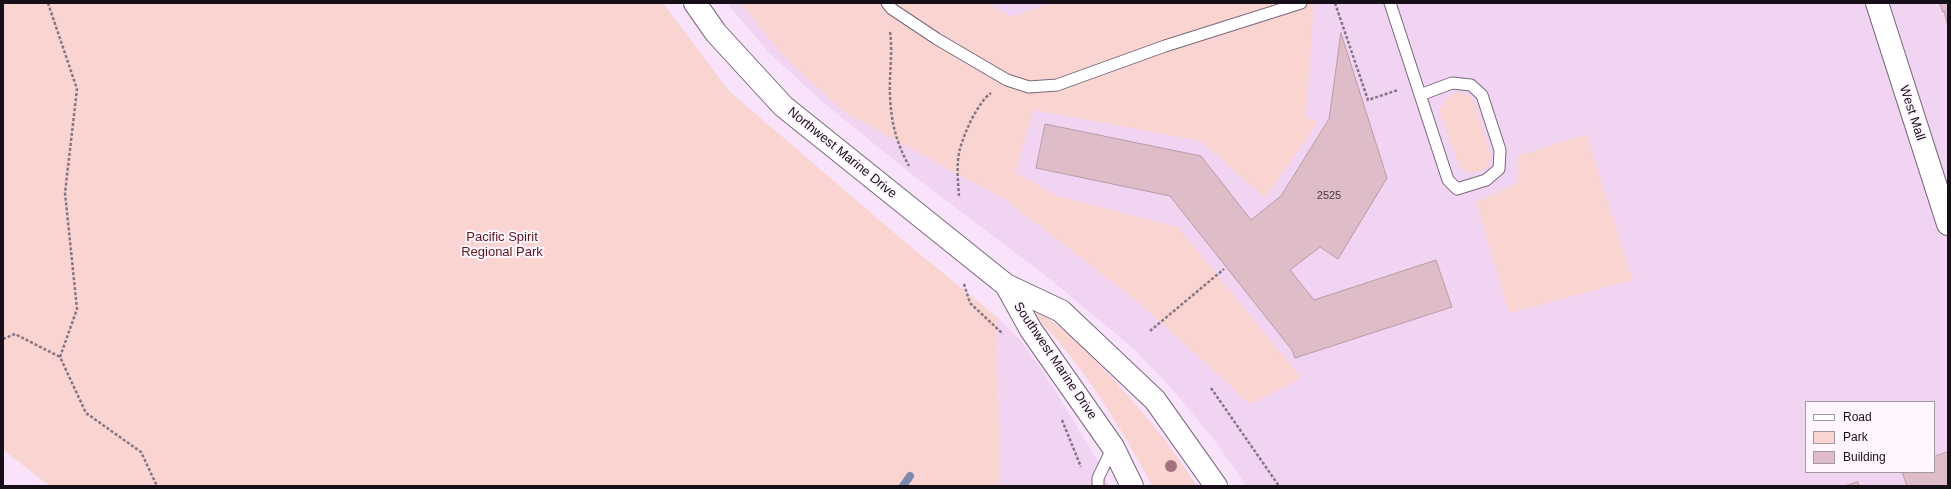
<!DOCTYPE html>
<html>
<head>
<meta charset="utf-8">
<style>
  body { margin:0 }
  #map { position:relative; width:1951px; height:489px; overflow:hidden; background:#f9e3fb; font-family:Helvetica,sans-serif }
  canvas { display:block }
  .frame { position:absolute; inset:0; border:4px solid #170f17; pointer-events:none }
  .legend { position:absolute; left:1805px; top:401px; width:130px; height:72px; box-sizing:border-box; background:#fef5ff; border:1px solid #a299a2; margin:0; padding:5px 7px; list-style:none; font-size:12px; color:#170f17 }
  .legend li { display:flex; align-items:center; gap:8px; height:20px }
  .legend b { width:20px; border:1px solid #a299a2 }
</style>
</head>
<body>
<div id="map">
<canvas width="1951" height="489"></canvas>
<div class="frame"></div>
<ul class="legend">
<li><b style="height:5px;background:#fff"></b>Road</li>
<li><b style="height:11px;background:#f9d4d0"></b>Park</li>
<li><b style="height:11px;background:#debdc8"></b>Building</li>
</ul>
</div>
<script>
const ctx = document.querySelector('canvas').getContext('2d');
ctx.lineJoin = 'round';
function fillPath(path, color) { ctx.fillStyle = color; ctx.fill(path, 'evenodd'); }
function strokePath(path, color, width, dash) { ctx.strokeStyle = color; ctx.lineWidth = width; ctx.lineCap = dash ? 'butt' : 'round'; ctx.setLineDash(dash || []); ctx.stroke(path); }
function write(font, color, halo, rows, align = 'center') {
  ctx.font = font + ' Helvetica,sans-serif'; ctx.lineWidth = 4; ctx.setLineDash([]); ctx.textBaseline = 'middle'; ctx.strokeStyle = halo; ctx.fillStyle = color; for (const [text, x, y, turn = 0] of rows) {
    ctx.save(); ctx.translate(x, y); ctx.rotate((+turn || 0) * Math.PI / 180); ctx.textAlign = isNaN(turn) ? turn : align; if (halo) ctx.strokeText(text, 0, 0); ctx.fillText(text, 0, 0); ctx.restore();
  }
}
fillPath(new Path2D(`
  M727,3h1221v483h-702l-8,-13 -26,-36 -40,-48 -38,-40 -83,-69 -137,-104 -89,-72 -57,-52zM1806,402h128v70h-128z
  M997,317l26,26 28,41 46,76 12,26h-109z`), '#f0d4f2');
fillPath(new Path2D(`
  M3,3h660l66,88 176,151 92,75 3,169h-950l-47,-36z
  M740,3h248l23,14 40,-14h263l-8,114 12,5 -53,76 -64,-57 -167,-31 -19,62 42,24 121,31 123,151 -51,26 -108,-99 -138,-106 -160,-87 -61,-57z
  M1461,92l8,3 5,7 17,54 -2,10c-12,7 -17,9 -29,2l-21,-58c6,-10 10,-16 22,-18z
  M1586,134l47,146 -124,33 -33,-111 41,-19 1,-27z
  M1037,312c21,11 40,30 56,46 39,40 74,81 104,128h-45c-29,-56 -71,-124 -116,-169l-1,-2z`), '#f9d4d0');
strokePath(new Path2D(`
  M903,486l7,-10`), '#7d8cac', 8);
const building = new Path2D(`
  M1940,3h8v23l-4,-15 -1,1z
  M1341,33l46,145 -49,81 -18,-12 -30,23 24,30 122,-40 16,47 -157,51 -3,-8 -122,-154 -134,-28 9,-44 156,32 50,64 30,-24 48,-77z
  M1948,452v34h-41l-5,-14h32v-15z
  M1858,482l1,4h-14z`);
fillPath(building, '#debdc8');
strokePath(building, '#bb9ba6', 1);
const lane = new Path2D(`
  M887,3l5,6 45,30 70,41 22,7 28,-2 108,-39 136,-43
  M1390,3l58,177 9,9 29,-9 13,-11 1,-19 -18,-55 -11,-10 -19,-2 -32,12
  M1098,486v-8l15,-31`);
const street = new Path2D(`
  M1877,3l71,221`);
const secondary = new Path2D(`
  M695,3l21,30 67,73 223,179 55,26 94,89 61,86
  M1006,285l25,45 82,117 19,39`);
strokePath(lane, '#7a677c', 13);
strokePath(street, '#7a677c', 24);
strokePath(secondary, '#7a677c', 24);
strokePath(new Path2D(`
  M48,3l29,86 -12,104 12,116 -17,48 26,56 55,39 16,34
  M1335,3l33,97 30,-10
  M890,32c3,21 -1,42 0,63 1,27 6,47 19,71
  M959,196c-1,-14 -3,-33 1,-47 4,-16 18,-47 31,-56
  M964,284l6,19 33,31
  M1150,331l74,-62
  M3,339l12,-5 45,23
  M1211,388l68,98
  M1062,420l19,47`), '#857686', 2.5, [3, 2]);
strokePath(lane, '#fff', 11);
strokePath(street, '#fff', 22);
strokePath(secondary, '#fff', 22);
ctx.fillStyle = '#a1737d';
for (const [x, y] of [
  [1171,466]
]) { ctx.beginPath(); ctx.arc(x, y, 6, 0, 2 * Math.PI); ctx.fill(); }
write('11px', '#493a43', null, [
  ["2525",1329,196]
]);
write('13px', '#170f17', '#fef5ff', [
  ["West Mall",1912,113,72],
  ["Northwest Marine Drive",842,153,39],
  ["Southwest Marine Drive",1055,361,56]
]);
write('13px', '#591716', '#fef5ff', [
  ["Pacific Spirit",502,237],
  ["Regional Park",502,252]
]);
</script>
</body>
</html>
